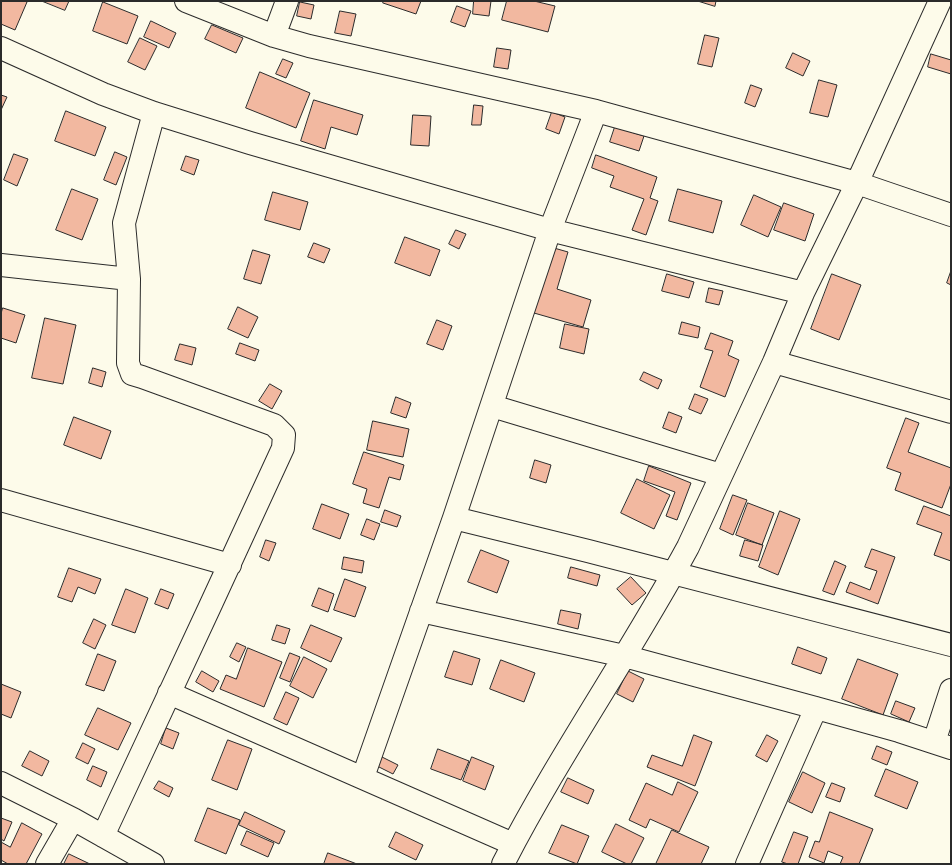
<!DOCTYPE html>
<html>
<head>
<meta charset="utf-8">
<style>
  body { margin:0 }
  #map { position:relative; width:952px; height:865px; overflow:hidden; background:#fdfbea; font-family:"Exo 2",sans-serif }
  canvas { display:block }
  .frame { position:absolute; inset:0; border:2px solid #2b2b2b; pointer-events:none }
</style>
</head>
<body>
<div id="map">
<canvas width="952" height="865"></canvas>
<div class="frame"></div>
</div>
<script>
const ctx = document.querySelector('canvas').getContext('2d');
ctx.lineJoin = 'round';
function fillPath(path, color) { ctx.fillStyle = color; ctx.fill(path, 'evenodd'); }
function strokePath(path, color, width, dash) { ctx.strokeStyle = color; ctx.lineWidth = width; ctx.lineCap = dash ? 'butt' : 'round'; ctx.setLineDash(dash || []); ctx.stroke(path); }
const building = new Path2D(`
  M1,1h23l3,1 -12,28 -14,-6z
  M42,1h27l-4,9z
  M384,1h37l-5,13 -33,-11z
  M474,1h17l-2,15 -16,-2z
  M507,1h27l21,5 -7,26 -46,-12z
  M698,1h18l-1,5z
  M103,2l35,14 -11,28 -34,-13z
  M300,2l14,3 -3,14 -14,-3z
  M457,6l14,5 -6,16 -14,-5z
  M340,11l16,3 -5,22 -16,-3z
  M151,21l25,12 -7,15 -25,-11z
  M212,25l31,13 -7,15 -31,-14z
  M705,35l14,3 -7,29 -14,-3z
  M140,38l17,8 -12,24 -17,-8z
  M497,48l14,2 -3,19 -14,-2z
  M793,53l17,8 -7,15 -17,-8z
  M931,54l20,6v14l-23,-7z
  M283,59l10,4 -7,15 -10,-4z
  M260,72l50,21 -14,35 -50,-20z
  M819,80l18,5 -9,32 -18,-4z
  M751,85l11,4 -7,18 -10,-4z
  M1,95l6,2 -6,13z
  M314,100l49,15 -6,20 -26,-8 -6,22 -24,-8z
  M474,105l9,1 -2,19h-9z
  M66,111l40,16 -11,29 -40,-15z
  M552,112l13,5 -6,17 -13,-5z
  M413,115l18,1 -2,30 -18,-1z
  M615,127l29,9 -5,15 -29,-9z
  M115,152l12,5 -11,28 -12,-5z
  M14,154l14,5 -11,27 -13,-6z
  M596,155l61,22 -7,21 8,3 -12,34 -14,-5 12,-31 -34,-12 4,-11 -22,-8z
  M186,156l13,4 -5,15 -13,-5z
  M72,189l26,10 -16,41 -26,-10z
  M678,189l44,12 -9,32 -44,-12z
  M273,192l35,10 -8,28 -35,-10z
  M754,195l27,12 -13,30 -27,-12z
  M784,203l30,11 -9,27 -31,-11z
  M456,230l10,4 -7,15 -10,-5z
  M405,237l35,13 -10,26 -35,-13z
  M314,243l16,6 -6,14 -16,-6z
  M554,248l14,4 -11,37 34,11 -8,27 -49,-14z
  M253,250l17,5 -9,29 -17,-5z
  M951,271v14l-4,-2z
  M667,274l27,8 -5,16 -27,-7z
  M832,274l29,11 -22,55 -28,-11z
  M709,288l14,3 -4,14 -13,-3z
  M238,307l20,10 -10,21 -20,-9z
  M3,308l22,7 -9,28 -15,-5v-24z
  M45,318l31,7 -13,59 -31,-6z
  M437,320l15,6 -9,24 -16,-6z
  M682,322l18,5 -2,11 -19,-4z
  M565,324l24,5 -5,25 -24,-6z
  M711,333l22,8 -5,14 11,5 -14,37 -25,-10 13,-36 -8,-2z
  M240,343l19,7 -4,11 -19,-7z
  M180,344l16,4 -4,17 -17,-5z
  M93,368l13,4 -4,15 -13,-4z
  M644,372l18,8 -4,9 -18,-9z
  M270,384l12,7 -10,18 -13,-8z
  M695,394l13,5 -7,15 -12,-5z
  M396,397l15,6 -5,15 -15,-5z
  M669,412l13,5 -6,16 -13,-5z
  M74,417l37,14 -10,28 -37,-14z
  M906,418l13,5 -11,29 43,16v16l-9,24 -47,-18 6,-17 -14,-5z
  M373,421l36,8 -6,28 -36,-7z
  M364,452l40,13 -4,15 -11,-3 -10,31 -16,-5 4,-14 -14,-5z
  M535,460l16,5 -5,18 -16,-5z
  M649,466l42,17 -14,37 -11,-4 9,-24 -31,-11z
  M637,479l33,16 -16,34 -33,-16z
  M733,495l14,5 -14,35 -13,-6z
  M748,503l26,10 -12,32 -26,-10z
  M322,504l27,10 -9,25 -27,-10z
  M924,506l27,10v45l-17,-6 8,-22 -25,-9z
  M385,510l16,6 -4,11 -16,-5z
  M780,511l20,8 -22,56 -19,-8z
  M367,519l13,5 -6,16 -13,-5z
  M266,540l10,3 -7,18 -9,-4z
  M745,540l18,5 -5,16 -18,-5z
  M872,549l23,8 -17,47 -32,-12 4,-10 20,8 7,-19 -12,-4z
  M481,550l28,11 -12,32 -29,-11z
  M344,557l20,4 -2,12 -20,-4z
  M835,561l11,5 -12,29 -11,-4z
  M571,567l29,8 -3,11 -29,-8z
  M69,568l32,11 -6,15 -17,-7 -6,15 -14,-5z
  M631,577l15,16 -14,12 -15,-16z
  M345,579l21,8 -11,30 -21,-7z
  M319,588l15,6 -6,18 -16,-6z
  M126,589l22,9 -13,35 -23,-8z
  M161,589l13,5 -6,15 -13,-5z
  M561,610l20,4 -3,15 -20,-5z
  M94,619l12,6 -11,24 -12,-6z
  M277,625l13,4 -5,15 -13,-4z
  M311,625l31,13 -11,24 -30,-14z
  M237,643l9,4 -7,15 -9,-5z
  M798,647l29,11 -6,16 -29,-10z
  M248,648l34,14 -18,45 -44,-18 6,-14 10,4z
  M454,651l26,8 -8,26 -27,-8z
  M290,653l10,4 -10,25 -10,-4z
  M98,654l18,7 -12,30 -18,-6z
  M304,657l23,12 -14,29 -23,-12z
  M858,659l40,15 -15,41 -41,-16z
  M501,660l34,13 -11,29 -34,-13z
  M202,671l17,10 -6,11 -17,-10z
  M628,671l16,8 -11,23 -16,-8z
  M1,684l20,8 -10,26 -10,-4z
  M286,692l13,6 -12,27 -13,-6z
  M896,701l19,7 -6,14 -18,-8z
  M98,708l33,15 -13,27 -33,-15z
  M166,728l13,5 -6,16 -12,-5z
  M694,735l18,7 -17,44 -48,-19 5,-12 30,11z
  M767,735l11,6 -11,21 -11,-6z
  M228,740l24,9 -15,41 -25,-10z
  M83,743l12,6 -7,15 -12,-6z
  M877,746l15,6 -5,13 -15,-6z
  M438,749l31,12 -8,19 -30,-11z
  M30,751l19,10 -7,15 -20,-10z
  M382,757l16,8 -5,9 -16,-8z
  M472,757l22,9 -9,24 -22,-9z
  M93,766l14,6 -6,15 -14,-7z
  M886,769l32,13 -11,27 -32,-13z
  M803,772l22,11 -13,30 -23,-11z
  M568,778l26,12 -6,14 -27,-12z
  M159,781l14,7 -4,9 -15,-8z
  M678,782l20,10 -19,40 -29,-13 -4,9 -17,-8 17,-37 26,12z
  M832,783l13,5 -5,14 -14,-5z
  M208,808l32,12 -14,34 -31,-13z
  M245,812l40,19 -6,13 -40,-19z
  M830,812l43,17 -14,35h-19l3,-7 -15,-6 -4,12 -15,-6 6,-16 4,1z
  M1,818l11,4 -8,19 -3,-2z
  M22,823l20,11 -16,30h-18l-7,-4v-18l9,5z
  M616,824l28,14 -13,26h-4l-25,-12z
  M562,825l27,11 -12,28 -28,-11z
  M672,830l37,17 -8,17h-45z
  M247,831l27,12 -6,14 -27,-12z
  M396,832l27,13 -7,15 -27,-13z
  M794,832l14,5 -10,27h-10l-6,-2z
  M328,853l29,11h-33z
  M69,854l21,10h-26z`);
fillPath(building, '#f2b8a0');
strokePath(building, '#2b2b2b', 1);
const street = new Path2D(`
  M186,1l88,35 35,10 287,65 261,72 94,32
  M274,36l13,-35
  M1,48l102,46 51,19 96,30 300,87 253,63
  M1,265l128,14
  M774,362l177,50
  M492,406l229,69
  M1,500l229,65
  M454,518l134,33 363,94
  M421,611l203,45 192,52 83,23 52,17
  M169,693l344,151
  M934,742l17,-52
  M363,777l91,-259 96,-288 46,-119
  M1,783l72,36 80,45
  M103,836c60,-130 121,-258 180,-388l1,-13 -10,-10 -132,-48 -10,-3 -4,-11 1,-84 -5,-56 30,-110
  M47,864l26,-45
  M503,864c56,-109 127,-210 185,-317l86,-185 29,-69 54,-110 83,-182
  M747,864l69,-156`);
strokePath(street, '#2b2b2b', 24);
strokePath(street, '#fdfbea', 22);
</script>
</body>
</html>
